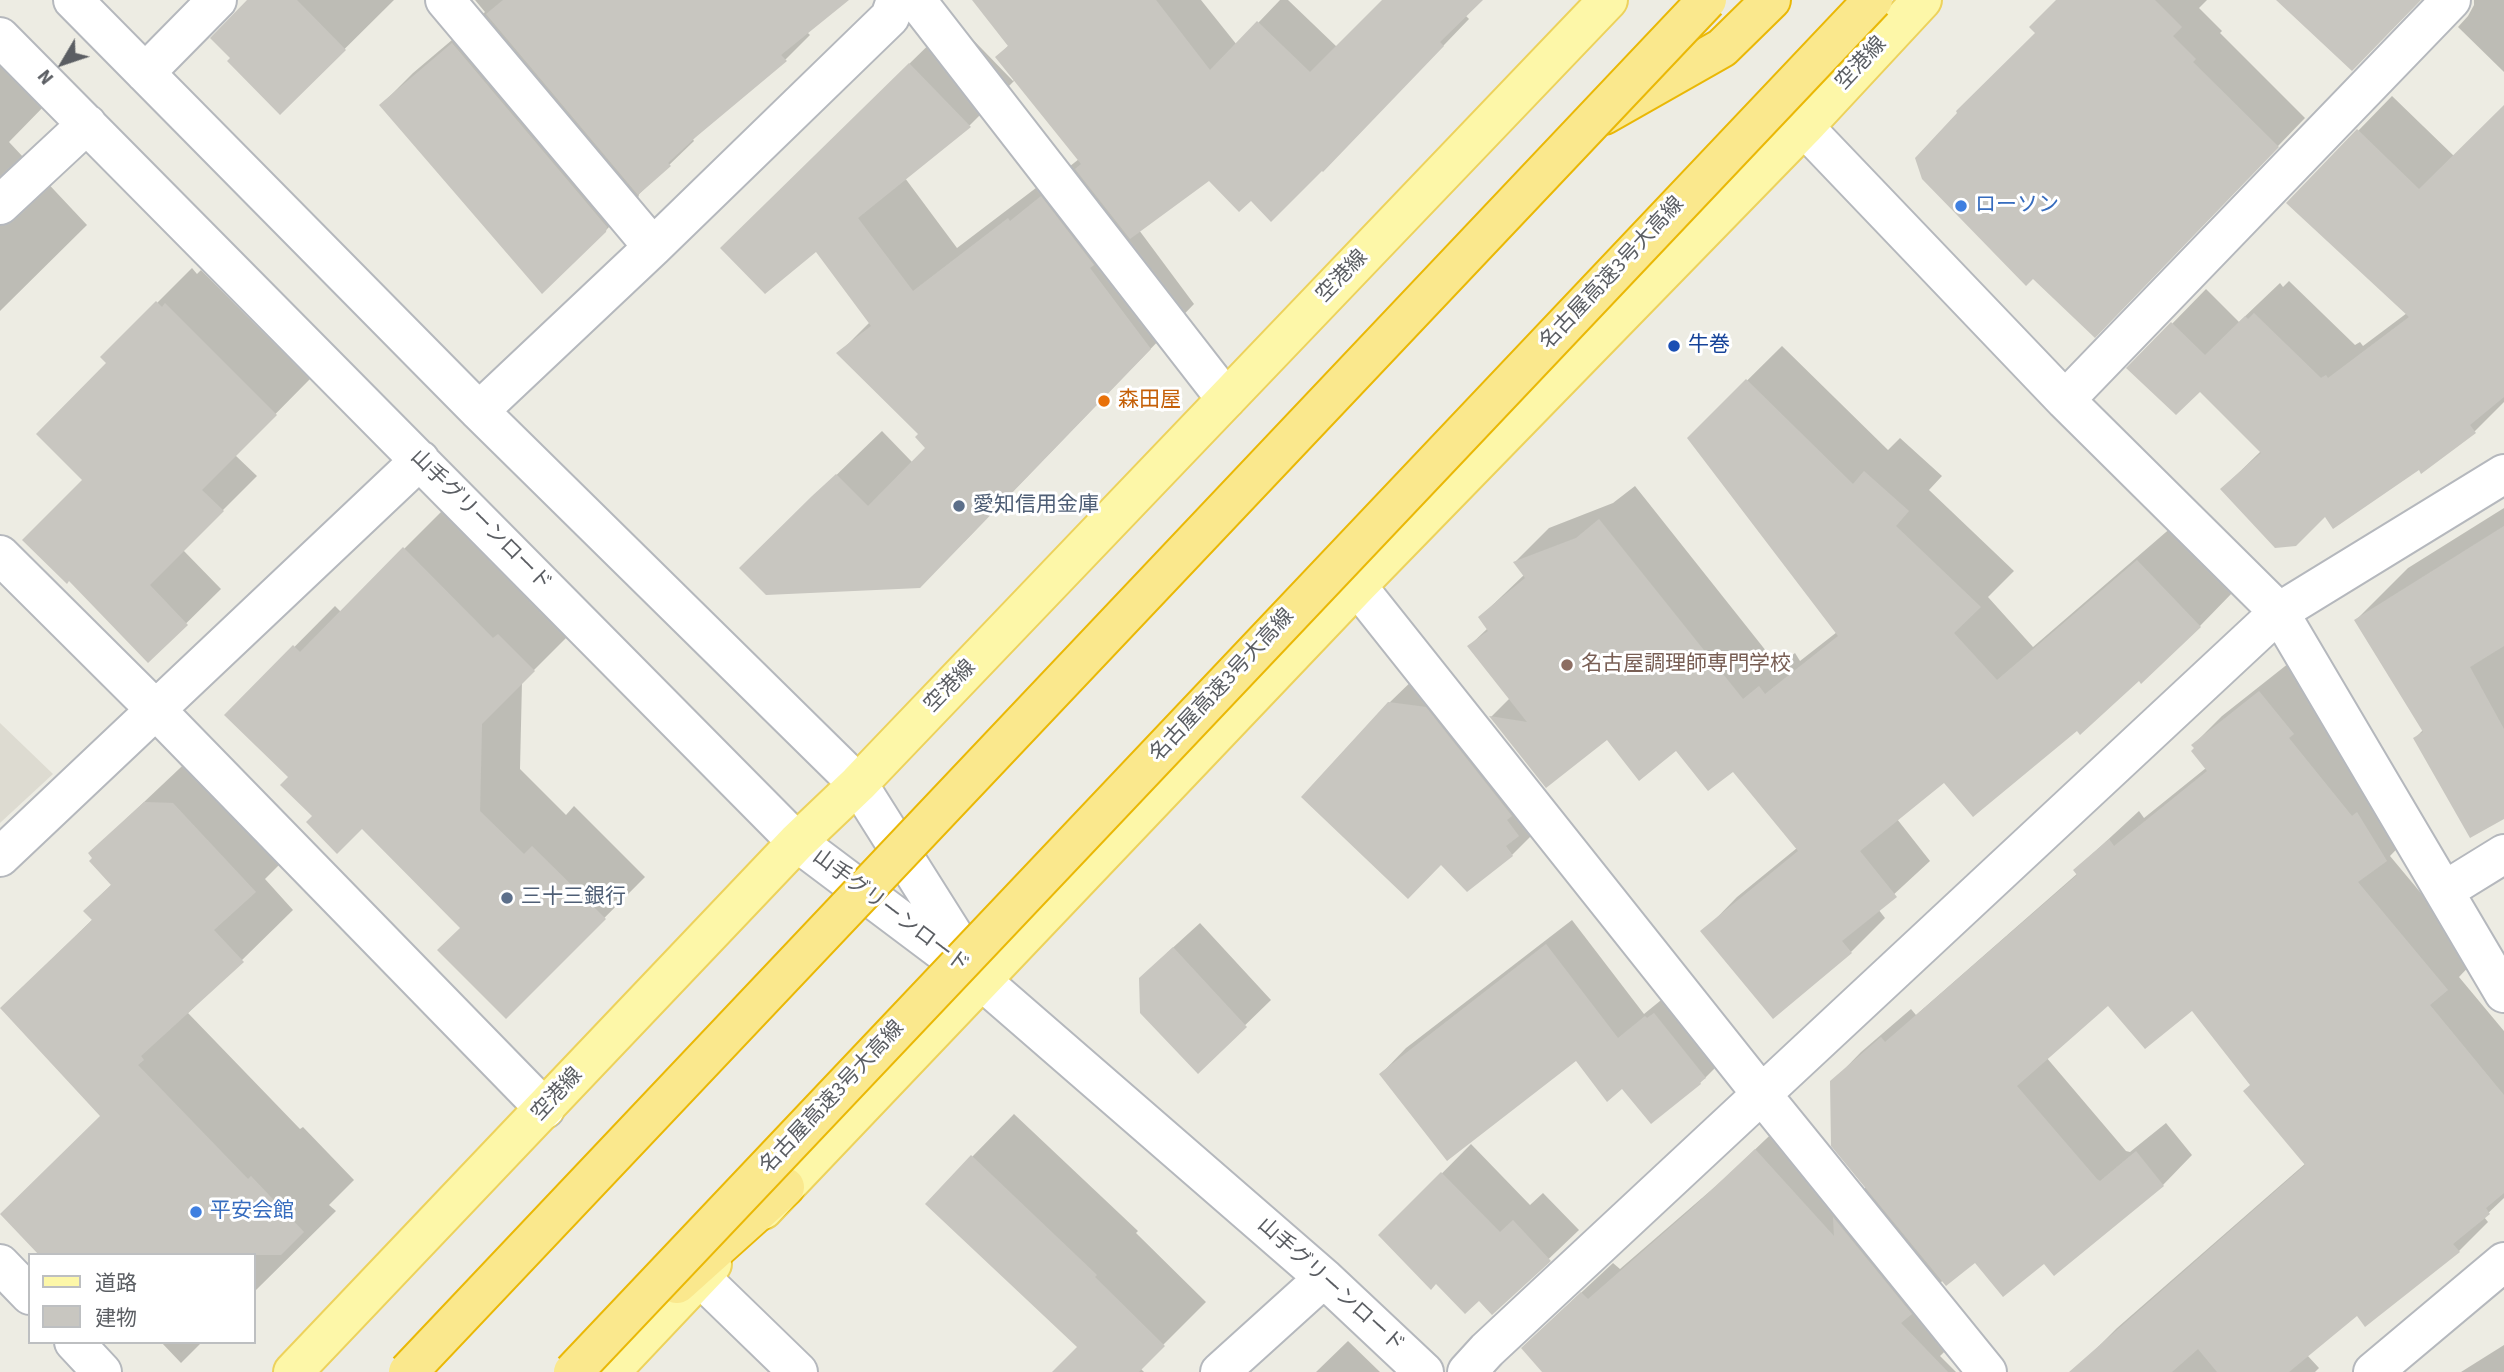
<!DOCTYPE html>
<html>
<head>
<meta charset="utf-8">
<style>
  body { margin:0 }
  #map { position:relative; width:2504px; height:1372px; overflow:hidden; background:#edece3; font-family:"Source Sans 3","Noto Sans JP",sans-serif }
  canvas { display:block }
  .legend { position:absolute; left:28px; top:1253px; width:228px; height:91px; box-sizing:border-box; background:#fff; border:2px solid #bdbfc1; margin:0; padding:9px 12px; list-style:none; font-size:21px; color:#5b5e63 }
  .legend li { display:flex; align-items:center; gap:14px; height:35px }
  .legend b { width:35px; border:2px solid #bdbfc1 }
  .north { position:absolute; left:28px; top:28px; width:70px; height:70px; -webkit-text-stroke:5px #fff; paint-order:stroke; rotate:231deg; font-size:19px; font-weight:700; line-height:28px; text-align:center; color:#5b5e63 }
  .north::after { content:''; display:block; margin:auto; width:24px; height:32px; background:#5b5e63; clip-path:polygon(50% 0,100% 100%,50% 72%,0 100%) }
</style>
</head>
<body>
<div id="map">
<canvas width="2504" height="1372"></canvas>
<ul class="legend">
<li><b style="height:9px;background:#fdf7a8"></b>道路</li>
<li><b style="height:19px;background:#c8c6c0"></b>建物</li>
</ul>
<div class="north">N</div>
</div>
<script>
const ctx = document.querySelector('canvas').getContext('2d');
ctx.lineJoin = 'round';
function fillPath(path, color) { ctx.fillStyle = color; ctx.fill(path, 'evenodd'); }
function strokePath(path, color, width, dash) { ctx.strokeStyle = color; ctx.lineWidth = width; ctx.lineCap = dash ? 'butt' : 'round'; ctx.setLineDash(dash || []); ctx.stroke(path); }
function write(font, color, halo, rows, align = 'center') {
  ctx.font = font + ' "Source Sans 3","Noto Sans JP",sans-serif'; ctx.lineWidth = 6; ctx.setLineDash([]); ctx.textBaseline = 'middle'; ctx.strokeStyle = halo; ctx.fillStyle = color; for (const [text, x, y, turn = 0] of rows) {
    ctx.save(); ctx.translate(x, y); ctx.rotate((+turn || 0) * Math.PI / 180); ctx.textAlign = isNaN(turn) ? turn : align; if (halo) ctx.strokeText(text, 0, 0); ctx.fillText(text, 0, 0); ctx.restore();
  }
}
fillPath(new Path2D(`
  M0,723l53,51 -53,49z`), '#dddbd1');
fillPath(new Path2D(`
  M250,0h144l-114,113z
  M475,0h371l-39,32 3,3 -25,25 -93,78 2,3 -55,53 -1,5 -33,32 -224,-126 32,-32 72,-61z
  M978,0h223l36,45 43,-45h8l49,47 47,-47h97l-16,15 4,4 -120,125 -98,54 -42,-19 -70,51 55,74 -230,238 -166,-30 84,-81 31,32 14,-15 -7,-14 -81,-81 31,-31 -54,-73 -50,-45 188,-184 59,61 2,-2 -18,-22 12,-12zM1015,80l64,79 -24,19 -2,-3 -96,73 -52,-70 65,-53z
  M2059,0h148l-8,8 23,23 -2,2 85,85 -183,190 -85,-275z
  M2474,0h30v72l-46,-45 10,-11 6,-11z
  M0,47l50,53 -41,42 78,83 -87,86z
  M2392,96l62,60 50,-49v295l-29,29 -150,84 -103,-26 39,-38 -61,-62 -71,-21 77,-79 33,33 41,-39 3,4 6,-6 66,64 5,-3 3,4 44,-33 -119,-110z
  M192,268l5,6 4,-4 109,109 -75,76 22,21 -74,74 38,39 -73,72 -63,-181 23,-117 -5,-6z
  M1782,346l106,104 12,-12 42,38 -13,14 85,81 -26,26 45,50 140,-121 61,65 -34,35 -123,103 -132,52 -48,38 33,42 -52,48 7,9 -34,34 -148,-20 34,-35 60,-49 -64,-79 -57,-21 -185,-31 19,-19 -41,-52 19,-18 -8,-11 45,-43 -10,-12 34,-34 64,-25 22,-17 143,180 17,-13 5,8 37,-29 -148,-194z
  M445,508l130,121 -53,53 -2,87 46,46 8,-9 71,71 -139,140 -44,-89 -100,-101 -48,-11 -24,-39 -63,-62 108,-109 6,6z
  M2504,508v309l-89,-79 9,-9 -68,-109 52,-52z
  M2289,663l126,167 -25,26 86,103 -17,18 45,54v167l-20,19 4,5 -29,29 -102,62 -50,42 12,13 -4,4h-214l-13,-15 29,-29 189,-165 -54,-79 -60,-76 -84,-5 -62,54 80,94 4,1 36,-29 26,32 -29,30 -109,89 -10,-13 -69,-1 -32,20 -11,12 36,37 -28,27 16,16h-412l11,-55 58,-54 7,6 104,-90 63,-60 70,77 10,-10 -35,-104 29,-30 50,-43 5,6 162,-142 -3,-3 64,-59 5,7 62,-50 -13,-23 29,-29z
  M1419,674l122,152 -29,29 -123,-152z
  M197,752l108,87 -40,40 28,31 -105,103 112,116 3,-2 51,53 -25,25 7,6 -82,81v-37l-252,-42 100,-98 -100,-107 91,-89 -8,-8 28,-28 -23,-30z
  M1572,920l72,94 27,-22 55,65 -26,26 -77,3 -47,-27 -195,15 25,-26z
  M1200,923l71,77 -73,71 -31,-118z
  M1014,1114l124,117 -2,2 70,69 -66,66 4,4h-90l25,-25 -107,-190z
  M1471,1144l59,61 13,-12 36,37 -87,83 -13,-15 -43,-16 -55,-47z
  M1348,1341l32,31h-64z
  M161,1342h41l-21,21z
  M2504,1345v27h-43z`), '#0003');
fillPath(new Path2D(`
  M247,0h50l49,50 -66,65 -53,-54 3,-3 -20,-20z
  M503,0h346l-68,55 6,6 -91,76 -28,26 3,3 -33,29 -152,-181z
  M972,0h184l54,70 47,-49 53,51 72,-72h101l-43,42 4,4 -121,126 -1,-1 -51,51 -20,-21 -12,11 -30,-31 -79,58 -55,-70 6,-5 -86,-107 13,-11z
  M2056,0h99l27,27 -9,9 23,23 -3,3 86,85 -184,191 -62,-59 -7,7 -104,-107 -7,-21 42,-45 -1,-2 79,-78 -6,-6z
  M2276,0h145l-69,71z
  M452,43l155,184 -1,5 -64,62 -163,-189z
  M909,63l62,64 -113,91 55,73 95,-73 2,3 31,-25 53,69 -4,3 61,81 -231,239 -154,7 -27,-27 73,-72 24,-22 32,32 57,-58 -10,-11 3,-3 -82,-81 35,-27 -55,-74 -51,42 -45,-46z
  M2504,105v292l-34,28 6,8 -55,41 -2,-4 -86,59 -8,-12 -29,29 -21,2 -55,-59 41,-36 -61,-61 -24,23 -50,-47 45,-46 34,33 40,-39 3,3 6,-6 67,65 5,-3 2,3 81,-61 -123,-114 71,-74 62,60z
  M156,301l6,6 3,-4 112,112 -75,75 22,21 -74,74 38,40 -40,38 -79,-82 -2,3 -45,-44 60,-60 -46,-46 70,-71 -6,-6z
  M1746,379l107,105 11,-13 45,40 -13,15 85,81 -27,26 43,47 140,-120 64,67 -60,57 -2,-3 -59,54 -3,-4 -104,86 -29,-34 -84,68 37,46 -55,44 10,12 -79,66 -73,-88 98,-80 -65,-79 -25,19 -32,-40 -37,30 -32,-41 -61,48 -57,-72 38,6 -60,-76 21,-15 -10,-14 47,-39 -12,-16 63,-24 23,-19 144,180 16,-13 6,8 73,-58 -151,-198z
  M2504,526v120l-34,21 34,62v90l-34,19 -57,-100 10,-6 -69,-112z
  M403,547l90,91 5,-4 37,37 -53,53 -2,87 44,43 8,-8 74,73 -100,100 -69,-69 23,-22 -98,-99 -25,25 -31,-32 6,-6 -32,-31 8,-8 -64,-62 69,-70 7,7z
  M2259,691l35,43 -5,4 63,78 5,-4 30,49 -29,21 90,108 -18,15 74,90v98l-18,15 4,6 -37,30 7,8 -95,75 -8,-11 -68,56h-72l-19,-23 -26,23h-103l236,-207 -62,-74 7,-6 -58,-74 -47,38 -37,-43 -91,80 80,93 3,2 36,-30 28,35 -110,90 -10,-12 -41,33 -28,-34 -29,23 -115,-140 -1,-65 51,-44 4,5 192,-167 -4,-5 36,-31 5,7 93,-75 -16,-20 3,-3 -3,-3z
  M1388,702l38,5 86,109 -5,4 12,16 -13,10 7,10 -46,36 -26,-27 -33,34 -107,-102z
  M144,802l29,1 83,89 -42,38 30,32 -103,94 3,4 -6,5 110,114 3,-3 53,56 -23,23h-242l-39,-41 100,-98 -100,-108 92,-88 -9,-9 28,-26 -22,-24 3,-3 -4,-5z
  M1546,944l72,94 27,-22 2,2 7,-5 52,65 -6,4 1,2 -50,40 -29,-35 -15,13 -31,-41 -129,100 -68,-87z
  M1173,947l74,80 -49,47 -58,-61 -1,-35z
  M1755,1149l79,87 -1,-19 79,97 -11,9 47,49h-406l-21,-24 60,-56 7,7 102,-89z
  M971,1155l126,120 -2,2 70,69 -26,26h-87l25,-25 -152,-143z
  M1441,1172l59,60 13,-12 38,41 -59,54 -13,-14 -14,13 -29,-30 -5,6 -53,-55z`), '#c8c6c0');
const minor = new Path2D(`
  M73,0l406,411 379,373 111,176
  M445,0l208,247
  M916,0l310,399
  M0,37l797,805 185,139 342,297 100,94
  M145,73l72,-73
  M1804,127l261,273 214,212 225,381
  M0,205l87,-81
  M2065,400l386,-400
  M479,411l174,-164 237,-230 6,-17
  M0,555l156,155 389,399
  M1357,586l406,510 224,276
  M0,857l420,-397
  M2444,891l60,-37
  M0,1264l30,31
  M700,1277l98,95
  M74,1342l28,30
  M1220,1372l104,-94
  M1467,1372l20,-22 792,-738 225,-138
  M2373,1372l131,-110`);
const major = new Path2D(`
  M763,1210l594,-624 447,-459 118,-127
  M293,1372l504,-530 61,-58 750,-784
  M610,1372l102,-108`);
const highway = new Path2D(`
  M1604,115l118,-67 49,-48
  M677,1284l108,-97`);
strokePath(minor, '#b5b8bd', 42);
strokePath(major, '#edd25c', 42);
strokePath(highway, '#eab806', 42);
strokePath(minor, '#fff', 38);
strokePath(major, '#fdf7a8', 38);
strokePath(highway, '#fae88d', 38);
const highwayBridge = new Path2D(`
  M408,1372l1299,-1372
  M573,1372l1300,-1372`);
strokePath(highwayBridge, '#eab806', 42, []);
strokePath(highwayBridge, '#fae88d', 38);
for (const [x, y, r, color] of [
  [1961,206,7,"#3f7fe0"],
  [1674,346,7,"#1a4fb4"],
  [1104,401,7,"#e8710a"],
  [959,506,7,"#5c6f8a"],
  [1567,665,7,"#8d6e63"],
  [507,898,7,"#5c6f8a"],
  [196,1212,7,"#3f7fe0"]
]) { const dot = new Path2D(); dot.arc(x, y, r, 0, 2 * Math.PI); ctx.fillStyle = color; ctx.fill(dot); strokePath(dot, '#fff', 2.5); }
write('21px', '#5b5e63', '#fff', [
  ["空港線",1862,64,-47],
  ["名古屋高速3号大高線",1613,274,-47],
  ["空港線",1343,277,-46],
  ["山手グリーンロード",480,521,45],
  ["名古屋高速3号大高線",1223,686,-47],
  ["空港線",951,687,-46],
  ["山手グリーンロード",890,912,37],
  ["空港線",558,1095,-47],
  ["名古屋高速3号大高線",833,1098,-47],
  ["山手グリーンロード",1330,1286,42]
]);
write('21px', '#366cbe', '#fff', [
  ["ローソン",1975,206],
  ["平安会館",210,1212]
], 'left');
write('21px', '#164399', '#fff', [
  ["牛巻",1688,346]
], 'left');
write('21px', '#c56008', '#fff', [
  ["森田屋",1118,401]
], 'left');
write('21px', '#4e5e75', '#fff', [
  ["愛知信用金庫",973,506],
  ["三十三銀行",521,898]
], 'left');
write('21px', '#785e54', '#fff', [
  ["名古屋調理師専門学校",1581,665]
], 'left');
</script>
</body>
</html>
